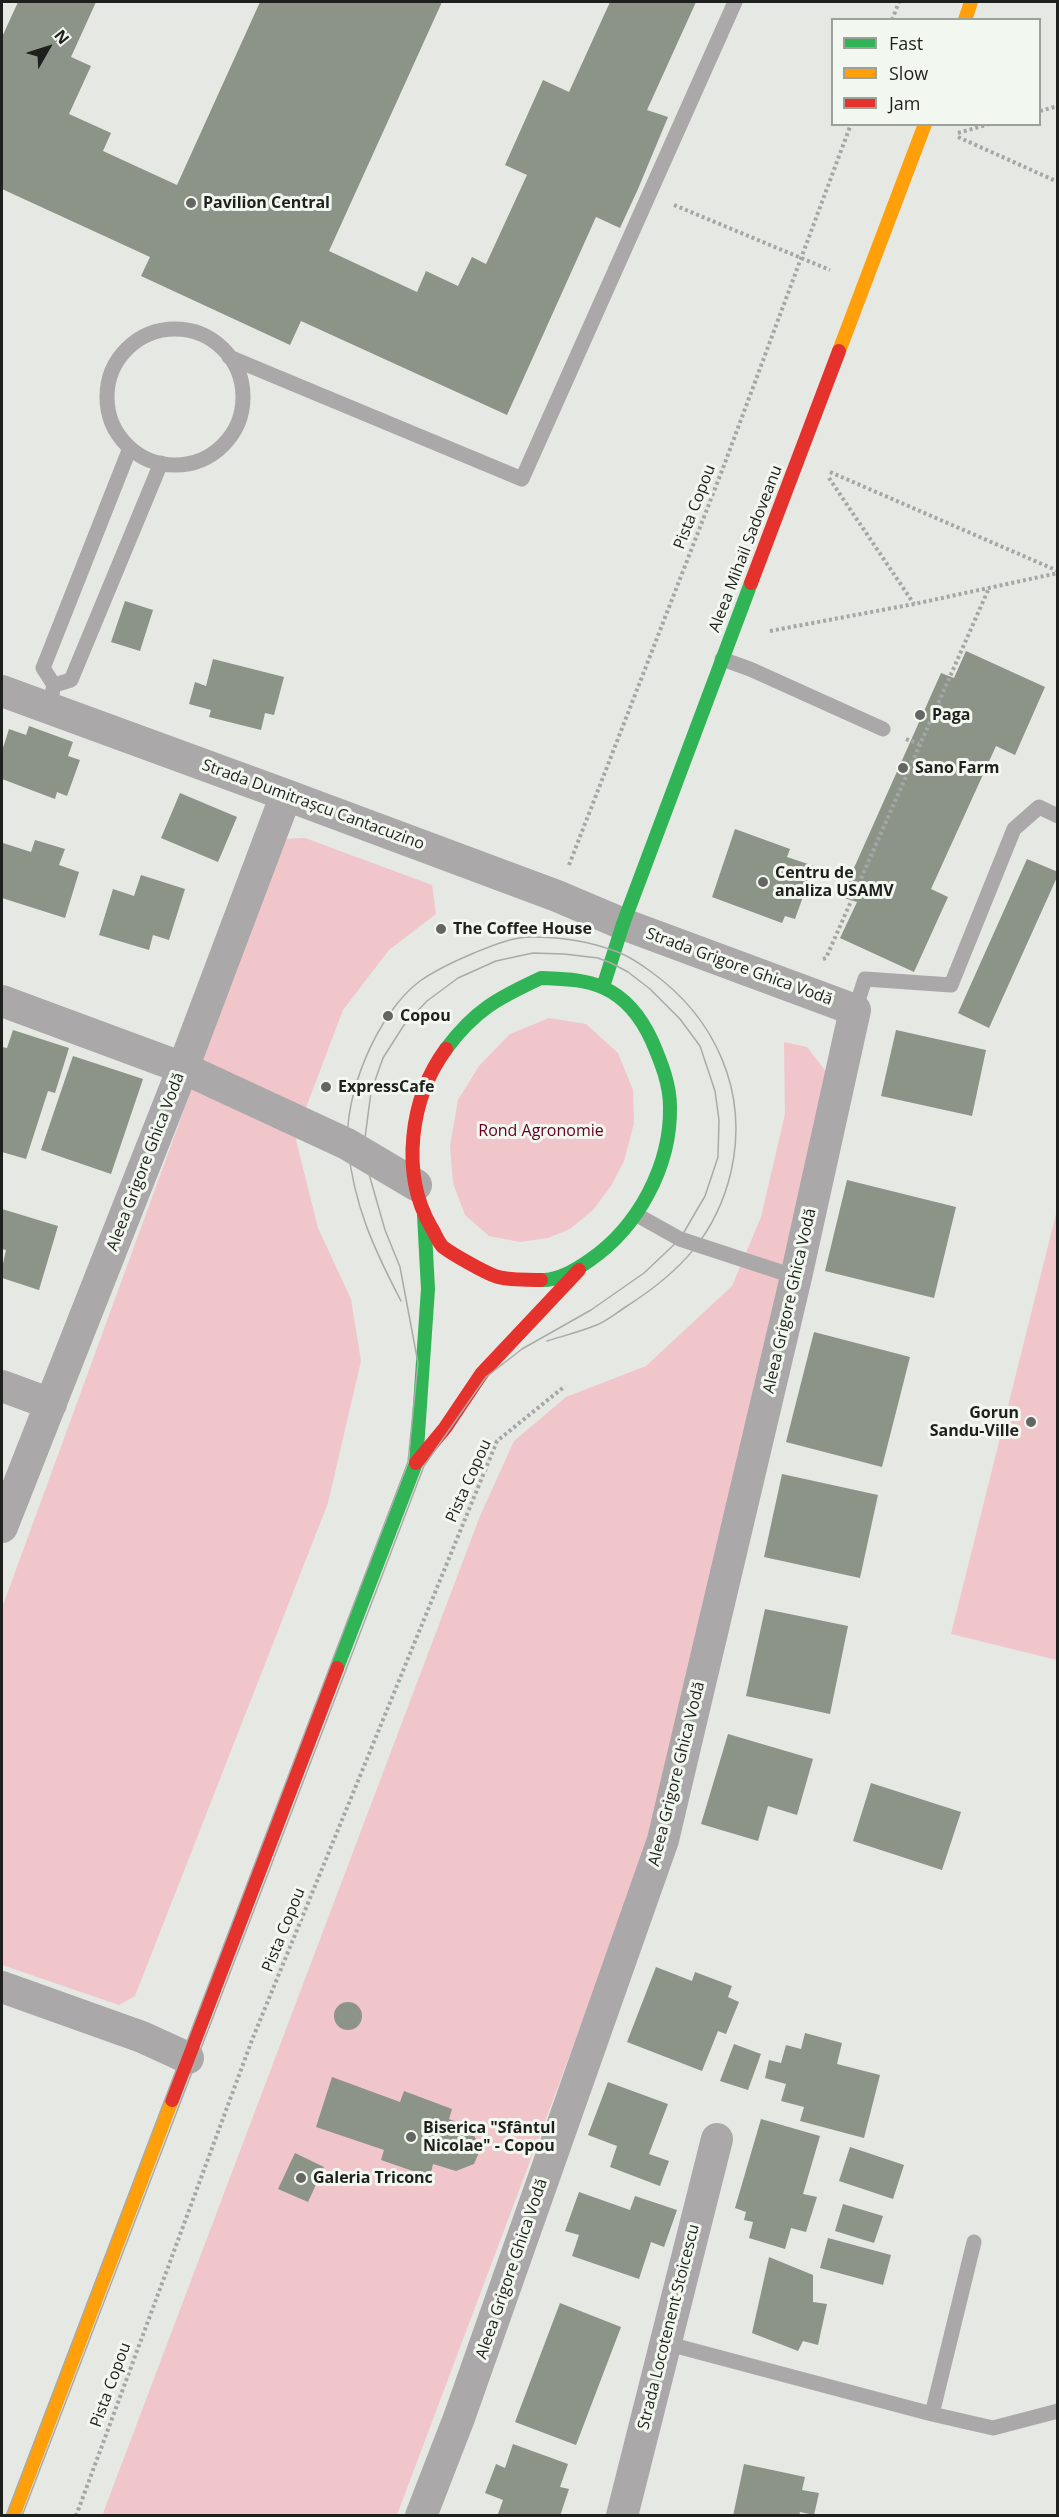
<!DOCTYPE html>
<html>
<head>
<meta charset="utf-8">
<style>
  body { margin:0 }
  #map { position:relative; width:1059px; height:2517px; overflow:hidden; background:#e5e8e3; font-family:"Open Sans",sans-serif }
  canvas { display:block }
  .frame { position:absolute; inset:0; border:3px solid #1e201e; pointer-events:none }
  .legend { position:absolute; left:831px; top:18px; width:210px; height:108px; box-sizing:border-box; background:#f2f7ef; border:2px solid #9da19b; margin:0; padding:8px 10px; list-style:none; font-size:18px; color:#1e201e }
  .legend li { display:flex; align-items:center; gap:12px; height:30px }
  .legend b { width:30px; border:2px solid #9da19b }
  .north { position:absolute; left:18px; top:18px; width:60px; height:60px; -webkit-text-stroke:4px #f2f7ef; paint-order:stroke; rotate:51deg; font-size:16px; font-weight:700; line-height:24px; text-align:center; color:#1e201e }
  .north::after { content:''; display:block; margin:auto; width:21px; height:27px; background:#1e201e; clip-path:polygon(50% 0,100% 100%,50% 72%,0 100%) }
</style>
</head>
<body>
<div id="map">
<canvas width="1059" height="2517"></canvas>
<div class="frame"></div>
<ul class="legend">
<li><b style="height:8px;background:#30b455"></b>Fast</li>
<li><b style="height:8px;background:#ff9f0a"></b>Slow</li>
<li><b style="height:8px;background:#e5322d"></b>Jam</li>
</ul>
<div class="north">N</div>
</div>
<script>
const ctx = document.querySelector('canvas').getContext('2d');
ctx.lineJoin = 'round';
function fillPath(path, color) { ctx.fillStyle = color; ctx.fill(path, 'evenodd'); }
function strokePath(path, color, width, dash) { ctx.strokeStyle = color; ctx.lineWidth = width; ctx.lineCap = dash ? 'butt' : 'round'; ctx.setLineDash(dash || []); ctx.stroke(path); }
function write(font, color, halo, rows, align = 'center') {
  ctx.font = font + ' "Open Sans",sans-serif'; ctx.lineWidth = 6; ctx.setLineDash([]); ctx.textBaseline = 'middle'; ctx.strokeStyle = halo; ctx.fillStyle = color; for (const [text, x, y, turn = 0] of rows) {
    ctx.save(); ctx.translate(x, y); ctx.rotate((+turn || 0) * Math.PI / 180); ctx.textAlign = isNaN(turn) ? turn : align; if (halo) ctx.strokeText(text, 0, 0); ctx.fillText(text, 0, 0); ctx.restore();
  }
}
fillPath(new Path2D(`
  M305,838l127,47 4,29 -47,36 -46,60 -36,95 -11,35 22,88 33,71 10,62 -33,142 -193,493 -16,9 -117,-40v-357l281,-769z
  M549,1018l37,6 32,29 15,37 1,33 -10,38 -13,25 -18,24 -23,19 -22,9 -28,4 -31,-6 -24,-21 -12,-32 -3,-37 8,-46 21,-34 31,-32z
  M784,1042l23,5 21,27 -184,784 -247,657 -295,1 378,-1000 34,-75 52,-44 80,-31 86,-80 29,-69 24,-103z
  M1057,1210v450l-106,-26z`), '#f0c6cb');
fillPath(new Path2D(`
  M18,2h78l-25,55 20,9 -22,48 42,19 -8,18 74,34 83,-183h182l-113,249 88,41 9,-21 32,15 14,-29 14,7 41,-89 -22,-10 38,-85 26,12 41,-90h86l-49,108 21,7 -30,72 -18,39 -24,-11 -89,198 -206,-94 -11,24 -149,-69 9,-19 -148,-68v-152z
  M125,601l28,9 -13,41 -29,-9z
  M966,651l79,36 -30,68 -19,-9 -65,143 17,8 -34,75 -74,-34 17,-36 -16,-5 100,-224 13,5z
  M213,659l71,18 -10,38 -9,-2 -4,17 -52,-13 2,-7 -22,-6 6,-22 11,4z
  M29,726l44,16 -5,14 12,4 -13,36 -10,-4 -2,7 -53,-20v-28l7,-22 17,6z
  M180,793l57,24 -19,45 -57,-24z
  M735,829l55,20 -3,8 27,9 -19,53 -10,-3 -3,7 -70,-26z
  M35,840l30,9 -6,16 20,7 -14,46 -63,-20 1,-55 28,9z
  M1027,859l31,13v3l-69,153 -31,-15z
  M141,875l44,14 -16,51 -16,-5 -4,15 -50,-15 14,-46 21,7z
  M13,1030l56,18 -14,45 -7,-2 -22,68 -24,-7v-105l5,1z
  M896,1030l90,20 -14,66 -91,-20z
  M73,1056l70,23 -32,95 -70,-24z
  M847,1180l109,27 -22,91 -109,-27z
  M2,1209l56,17 -19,64 -37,-12v-10l4,-18 -4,-1z
  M814,1332l96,25 -28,110 -96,-25z
  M782,1474l96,21 -18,83 -96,-21z
  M765,1609l83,17 -18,88 -84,-18z
  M728,1734l85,25 -16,56 -29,-9 -10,35 -57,-17z
  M871,1783l90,29 -19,58 -89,-29z
  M656,1967l36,14 3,-9 37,14 -4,11 11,5 -13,32 -8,-3 -16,40 -75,-29z
  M334 2016a14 14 0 1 1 28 0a14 14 0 1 1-28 0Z
  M805,2033l37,10 -5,21 43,11 -16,63 -64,-17 4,-14 -23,-6 5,-17 -21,-6 4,-18 12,3 5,-18 15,4z
  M734,2044l27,10 -13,36 -28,-9z
  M332,2077l68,25 4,-11 48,18 -3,10 20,8 12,21 -7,16 -18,7 -23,-7 -3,13 -49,-17 3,-10 -68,-23z
  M608,2082l60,22 -19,50 20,7 -9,25 -50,-19 7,-21 -29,-11z
  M761,2119l59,17 -17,58 14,3 -11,35 -15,-4 -6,21 -36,-11 4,-16 -9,-2 2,-8 -11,-4z
  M850,2147l54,18 -11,34 -54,-18z
  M295,2153l29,14 -16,35 -30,-13z
  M579,2192l51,18 5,-14 42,14 -13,37 -13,-5 -12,37 -67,-23 7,-21 -14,-4z
  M843,2204l40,12 -9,27 -39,-12z
  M828,2238l63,17 -8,30 -63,-17z
  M769,2257l44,18v27l14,2 -9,41 -15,-4 -5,10 -46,-18z
  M560,2303l61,24 -45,118 -61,-23z
  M513,2444l55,20 -8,23 9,2 -9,27h-56l-6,-2 5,-14 -18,-7 11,-29 9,4z
  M744,2464l61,13 -3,13 17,3 -5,22 -14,-3 -1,4h-66z`), '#8b9487');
strokePath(new Path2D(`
  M892,20l7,-18
  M1040,111l18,-5
  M958,133l31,-9
  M958,137l100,45
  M674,205l156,65
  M830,472l228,99
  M829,478l85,126
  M770,631l144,-27 144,-31
  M906,739l13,5
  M569,865l154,-397 128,-344
  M823,959l3,-1 163,-370
  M76,2516l176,-476 245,-599 68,-55`), '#a6a7a5', 4, [3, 3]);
strokePath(new Path2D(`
  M107 397a68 68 0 1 1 136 0a68 68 0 1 1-136 0Z
  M229,357l293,122 213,-477
  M722,659l28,10 133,60
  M54,685l-11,-17 87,-220
  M49,708l5,-23 17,-5 90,-217
  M855,1010l10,-31 86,6 63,-156 25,-22 19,9
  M637,1215l43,24 116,38
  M665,2343l267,71 61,14 65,-17
  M932,2414l42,-172`), '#aaa8a8', 15);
strokePath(new Path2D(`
  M2,691l284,104 271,101 66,28 232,86 -59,267 -133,563 -204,578 -38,98
  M2,1001l181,67 164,76 69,41
  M2,1386l49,18
  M2,1527l181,-459 103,-273
  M2,1987l140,50 46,21
  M622,2516l95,-377`), '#aaa8a8', 32);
strokePath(new Path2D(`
  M603,987l20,-63 128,-341
  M446,1049c29,-39 52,-51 95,-71
  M541,1280c17,1 35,-10 49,-20 48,-33 81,-94 80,-153 0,-23 -9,-45 -18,-66 -10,-22 -26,-43 -48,-53 -19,-9 -42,-9 -63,-10
  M337,1668l79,-205 12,-174 -4,-74`), '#30b455', 14);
strokePath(new Path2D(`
  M965,20l6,-18
  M839,351l86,-227
  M13,2516l159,-416`), '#ff9f0a', 14);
strokePath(new Path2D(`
  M751,583l88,-232
  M446,1049c-36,49 -46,124 -15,178 4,6 7,15 12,20 9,7 41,25 52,29 13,5 32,3 46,4
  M416,1463l29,-35 37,-55 97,-103
  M172,2100l165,-432`), '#e5322d', 14);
strokePath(new Path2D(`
  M401,1301c-27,-52 -47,-95 -53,-154 -5,-52 30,-135 72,-166 17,-12 35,-20 54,-28 17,-7 38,-16 57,-16 27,0 56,4 81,13 14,4 27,13 38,21 66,47 99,121 81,201 -15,63 -51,100 -104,134 -11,7 -21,16 -33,20 -15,6 -31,10 -47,15
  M6,2516l402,-1054 10,-99 -18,-96 -15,-37 -22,-77 8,-61 12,-34 21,-33 23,-24 31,-23 38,-17 37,-8 31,1 34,4 13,5 17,9 22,17 30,30 20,27 15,45 4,29 -1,37 -13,39 -25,43 -36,34 -53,37 -69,39 -36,28 -62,89 -402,1050`), '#aaaba8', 1.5);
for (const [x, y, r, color] of [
  [191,203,6,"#646663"],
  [920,715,6,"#646663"],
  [903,768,6,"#646663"],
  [763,882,6,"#646663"],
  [441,929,6,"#646663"],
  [388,1016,6,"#646663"],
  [326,1087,6,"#646663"],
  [1031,1422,6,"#646663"],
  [411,2137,6,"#646663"],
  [301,2178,6,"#646663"]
]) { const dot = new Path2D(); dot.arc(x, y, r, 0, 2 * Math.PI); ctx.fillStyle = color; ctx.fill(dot); strokePath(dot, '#f2f7ef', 2); }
write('bold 16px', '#1e201e', '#f2f7ef', [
  ["Pavilion Central",203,203],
  ["Paga",932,715],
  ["Sano Farm",915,768],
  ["Centru de",775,873],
  ["analiza USAMV",775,891],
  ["The Coffee House",453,929],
  ["Copou",400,1016],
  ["ExpressCafe",338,1087],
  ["Gorun",1019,1413,"right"],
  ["Sandu-Ville",1019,1431,"right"],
  ["Biserica \"Sfântul",423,2128],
  ["Nicolae\" - Copou",423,2146],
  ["Galeria Triconc",313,2178]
], 'left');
write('16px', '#1e201e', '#f2f7ef', [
  ["Pista Copou",695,507,-69],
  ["Aleea Mihail Sadoveanu",746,549,-69],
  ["Strada Dumitrașcu Cantacuzino",313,805,20],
  ["Strada Grigore Ghica Vodă",739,967,20],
  ["Aleea Grigore Ghica Vodă",146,1162,-69],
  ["Aleea Grigore Ghica Vodă",790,1301,-77],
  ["Pista Copou",469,1481,-66],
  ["Aleea Grigore Ghica Vodă",677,1774,-76],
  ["Pista Copou",284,1930,-68],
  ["Aleea Grigore Ghica Vodă",512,2269,-71],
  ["Strada Locotenent Stoicescu",669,2327,-76],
  ["Pista Copou",111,2385,-70]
]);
write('16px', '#620025', '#f2f7ef', [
  ["Rond Agronomie",541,1131]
]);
</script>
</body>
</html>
